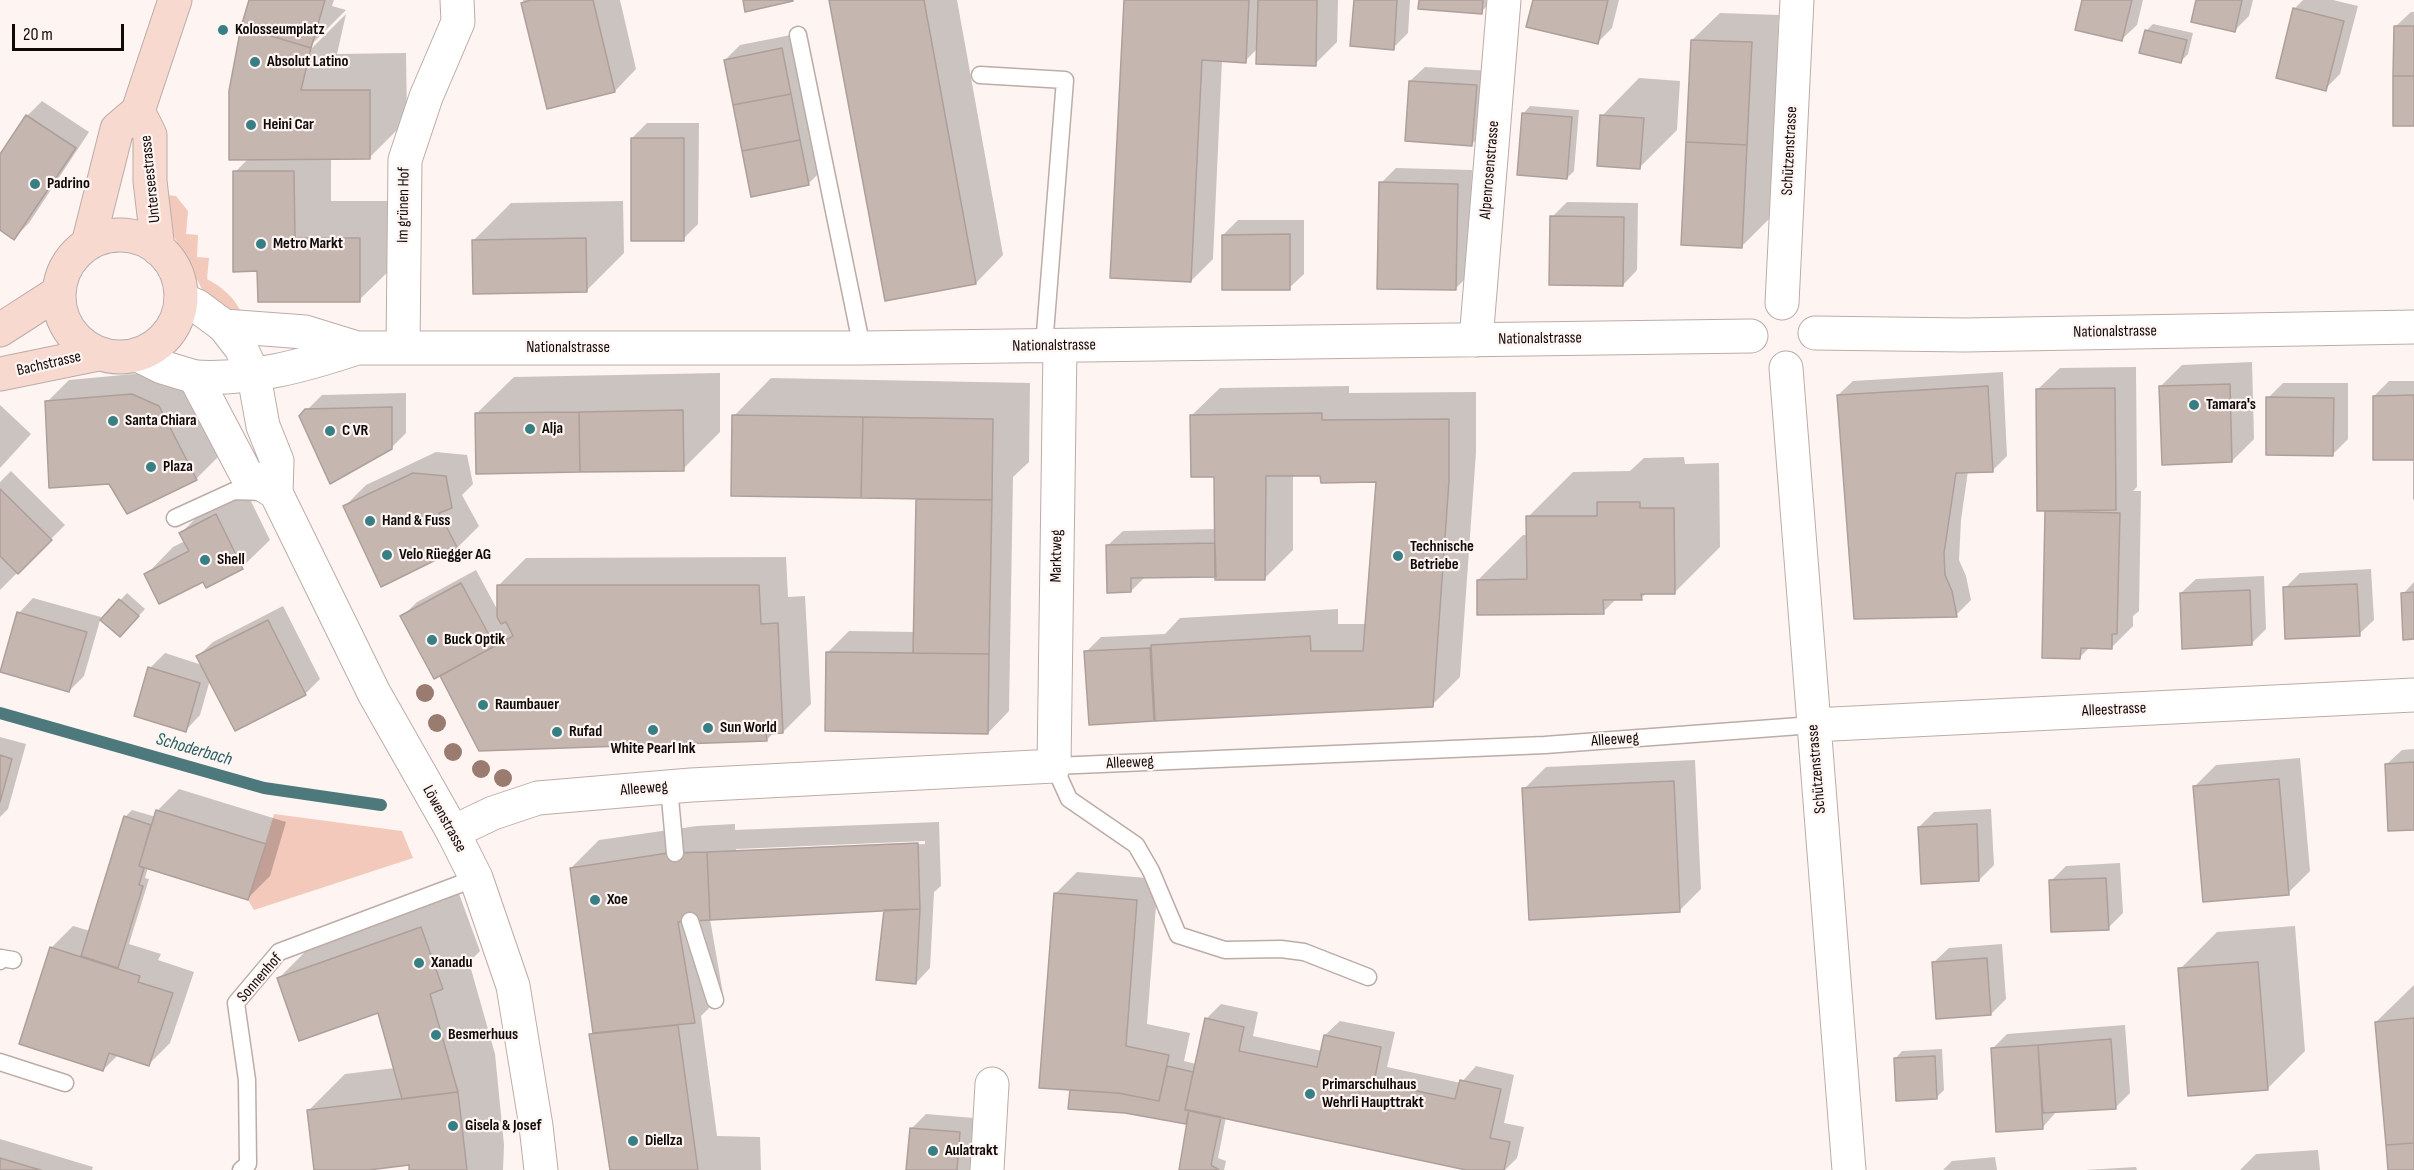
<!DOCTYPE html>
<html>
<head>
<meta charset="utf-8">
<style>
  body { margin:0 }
  #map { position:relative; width:2414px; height:1170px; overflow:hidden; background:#fef4f1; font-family:"Sofia Sans Condensed",sans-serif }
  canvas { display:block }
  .scale { position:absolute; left:12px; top:24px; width:112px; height:27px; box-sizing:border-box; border:3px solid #0f0a08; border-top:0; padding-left:8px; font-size:18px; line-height:21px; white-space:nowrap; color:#0f0a08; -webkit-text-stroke:4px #fef4f1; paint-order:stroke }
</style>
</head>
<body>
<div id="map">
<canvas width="2414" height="1170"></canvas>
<div class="scale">20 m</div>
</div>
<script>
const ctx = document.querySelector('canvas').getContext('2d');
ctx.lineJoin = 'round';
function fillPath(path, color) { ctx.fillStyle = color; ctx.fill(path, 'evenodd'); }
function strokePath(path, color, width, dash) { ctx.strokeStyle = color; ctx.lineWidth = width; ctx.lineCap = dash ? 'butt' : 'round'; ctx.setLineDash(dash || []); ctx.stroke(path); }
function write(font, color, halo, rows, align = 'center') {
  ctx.font = font + ' "Sofia Sans Condensed",sans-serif'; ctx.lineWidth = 4.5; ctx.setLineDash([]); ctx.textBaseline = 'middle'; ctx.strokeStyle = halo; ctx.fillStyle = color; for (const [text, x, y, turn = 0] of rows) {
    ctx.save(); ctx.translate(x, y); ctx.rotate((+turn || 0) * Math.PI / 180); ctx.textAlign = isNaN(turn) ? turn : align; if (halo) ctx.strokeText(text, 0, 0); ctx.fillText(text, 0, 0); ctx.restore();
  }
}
fillPath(new Path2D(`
  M166,195l10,1 12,15 -2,23 12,1 -1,22 12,1 -2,21c17,9 28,19 36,37l-11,-3 -22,-14 -8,-10 -32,-60z
  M274,814l128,17 11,27 -159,52 -6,-10z`), '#f3c9bb');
fillPath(new Path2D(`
  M251,0h83l-2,6 14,4 -37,37v4l37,-37 -9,40 69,-1 1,67 -38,38h-38v43h66v62l-38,37 -100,-30 -24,-98 14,-14z
  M523,0h97l16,69 -21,22 -67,16z
  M831,0h126l46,255 -27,28z
  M1125,0h213l-1,42 -22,22 -57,-16 -13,13 -23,-1 -9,199 -22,22z
  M1355,0h55l-2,33 -15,15z
  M1421,0h72l-12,12z
  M1534,0h85l-7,28 -15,15z
  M2083,0h60l-6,25 -15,14z
  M2197,0h56l-4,16 -15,15z
  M2303,0h30l25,6 -18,68 -15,15 -31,-80z
  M2411,12h3v113l-18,-99z
  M1720,13l59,2 -9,203 -28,28 -50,-206z
  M2153,24l40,9 -5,21 -7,7 -35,-30z
  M796,34l27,135 -15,15 -83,-124 15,-15z
  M1425,67l66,4 -5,59 -15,15 -61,-64z
  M1639,78l41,3 -3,49 -37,37 -38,-51z
  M42,101l47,31 -60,91 -15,15 -14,-10v-71l27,-41z
  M1530,106l49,4 -5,61 -7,7 -44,-64z
  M647,123h52l-1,101 -15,15 -51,-101z
  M1396,168l76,2 -2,104 -15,15 -74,-106z
  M623,201l1,52 -38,38 -112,-51 37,-37z
  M1567,202l71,1 -1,67 -14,15 -71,-68z
  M1238,220h66v54l-15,14 -66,-53z
  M2252,362l2,77 -22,22 -71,-75 21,-21z
  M2136,367l1,120 -4,4h8l-2,120 -6,5v10l-22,22 -21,-1 -11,11 -36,-1 3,-147 -8,-121 22,-21z
  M155,372l26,12 37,73 -21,21 -70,34 -17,-29 -63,-81 22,-22z
  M2003,372l4,84 -15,15h-24l-7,49 -2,40 7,16 5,24 -15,15 -118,-220 15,-14z
  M720,373v59l-37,37 -207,-55 38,-37z
  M771,378l259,5 -1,79 -16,15 -4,234 -21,22 -160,-81 21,-21 66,1 3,-134 -184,-82z
  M2389,381h25v77l-40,-62z
  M2283,383h65v56l-15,15 -65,-56z
  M1349,386v7l127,-1v60l-16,225 -28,28 -276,12 -3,3 -67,-68 15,-15 64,-3 15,-16 158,-9v15h29l11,-144 -57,-6h-28v76l-28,28 -48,-3 -72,2 -14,14 -23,-46 15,-14 93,-2v-54l-24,-60 28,-27z
  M406,393v40l-15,15 -91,-31 22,-22z
  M0,405l31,29 -31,34z
  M436,452l31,3 6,29 -11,11 17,31 -22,22 -113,-41 22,-22z
  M1684,457l1,7 34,-1 1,84 -45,45 -28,1 -6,5h-24l-14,14 -125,-32 45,-45h5v-18l45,-45 57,-1 14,-13z
  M11,471l54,54 -65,65v-108z
  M244,487l26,53 -28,27 -35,19 -3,-7 -58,-4 27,-28 12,-6 -4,-8 28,-28z
  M786,557l2,40 17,-1 6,108 -28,28h-9l-7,8 -325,-64 5,-4 -45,-55 15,-15 59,-32 22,41v-25l28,-28z
  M2371,569l3,51 -15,14 -74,-46 15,-15z
  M2264,576l2,53 -15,15 -70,-51 15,-14z
  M2414,582v56l-11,-44z
  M127,593l18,16 -18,19 -25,-8z
  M33,598l68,19 -17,59 -15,15 -50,-78z
  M283,606l37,73 -15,15 -95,-14 -10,35 -14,15 -36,-62 15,-15 37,12 -4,-9 15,-14z
  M0,737l26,7 -18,65 -8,8z
  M2414,749v80l-27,-65 15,-14z
  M2300,758l10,113 -22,22 -94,-106 22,-22z
  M1695,760l6,129 -22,22 -155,-122 22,-22z
  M179,789l107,33 -16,54 -22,22 -100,-31 -3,11 4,1 -20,65 32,10 -3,6 36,12 -24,71 -22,22 -30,-10 -15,15 -82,-27 31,-96 21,-21 17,5 35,-114 7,-7 24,7 1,-6z
  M1991,809l3,56 -15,15 -60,-53 15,-15z
  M939,822l2,64 -7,6 -4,76 -14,15 -31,-74 -175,10 13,75 -22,22 16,120 43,1 1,33h-152l2,-2 -20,-133 4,-4 -24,-163 28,-28 98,-14 38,-2v6zM925,841v3l-189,8v-3z
  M2120,863l3,50 -15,15 -57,-47 15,-15z
  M1077,872l81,7 -11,145 43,9 -6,28 12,3 10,-45 15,-15 37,8 -5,24 69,15 3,-16 15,-14 55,11 -8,35 74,16 15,-17 38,9 -10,48 20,4 -7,31 -12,12h-32l-247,-53 -8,41 8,3 -2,9h-44l8,-47 -63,-12 -55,-4 1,-18 -16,-195z
  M458,891l22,60 -11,11 26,92 9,91 -1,25h-93v-6l-54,6h-41l-7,-59 37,-37 50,-6 -16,-57 -100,-33 37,-37z
  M2295,926l10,125 -37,37 -88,-119 37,-37z
  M2002,944l4,55 -15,15 -57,-52 15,-14z
  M2414,985v185h-25l-13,-148z
  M2125,1025l5,68 -14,14 -59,4 -15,17 -49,-80 14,-14z
  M1942,1049l2,41 -7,7 -42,-38 7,-8z
  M926,1114l48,4 -4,52h-62l3,-41z
  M0,1139l93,28 -1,3h-92z
  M2318,1150l2,20h-80l16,-16z
  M1995,1157l2,13h-54l9,-9z
  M2136,1167l1,3h-52z`), '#0003');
strokePath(new Path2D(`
  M0,713l264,75 117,17`), '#4d797c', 12);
const building = new Path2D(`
  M249,0h76l-14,48 -70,-21z
  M531,0h62l22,92 -68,17 -26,-106z
  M743,0h50v1l-48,11z
  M829,0h95l52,284 -91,17z
  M1124,0h125l-3,63 -44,-3 -11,222 -81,-4z
  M1258,0h59l-1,66 -60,-2z
  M1354,0h43l-3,50 -44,-4z
  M1419,0h64l-1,14 -64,-5z
  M1533,0h75l-10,44 -72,-17z
  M2082,0h50l-10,41 -47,-11z
  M2196,0h46l-7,32 -44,-10z
  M2293,8l51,13 -18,70 -50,-13z
  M2394,26h20v50h-21z
  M241,27l70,21 -10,42h69v69l-141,1v-69z
  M2145,30l42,10 -6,23 -42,-10z
  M1691,40l61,2 -5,103 -61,-3z
  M782,48l9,46 -58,11 -9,-45z
  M2393,76h21v50h-21z
  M1409,81l68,4 -5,61 -67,-5z
  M791,94l9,46 -58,11 -9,-46z
  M1522,113l50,4 -5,62 -50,-4z
  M26,115l50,33 -62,92 -14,-10v-76z
  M1600,115l44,3 -4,51 -43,-3z
  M631,138h53v103h-53z
  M800,140l9,45 -58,12 -9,-46z
  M1686,142l61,3 -5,103 -61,-3z
  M233,171h61l1,67h65v64h-102l-1,-31 -24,1z
  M1379,182l79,2 -2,106 -79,-1z
  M1550,216l74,1 -1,69 -74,-1z
  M1290,234v56h-68v-55z
  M586,238l1,54 -114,2 -1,-54z
  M2230,384l2,78 -70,3 -3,-79z
  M1988,386l5,86 -37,1 -12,80 1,22 7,16 5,26 -103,2 -17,-224z
  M2115,388l1,122 -79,1 -1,-122z
  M132,394l27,12 38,74 -70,34 -18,-30 -60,4 -4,-87z
  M2414,395v104v-39h-41v-64z
  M2266,397l68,1 -1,58 -67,-1z
  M392,407v42l-62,35 -31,-68 6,-7z
  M683,410l1,61 -104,1 -1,-60z
  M579,412l1,60 -104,2 -1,-61z
  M1322,413v7l127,-1v62l-16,226 -278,14 -4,-76 159,-9 1,15h52l13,-169 -55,1 -1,-7h-54l-1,104h-50l-1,-103h-23l-1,-62z
  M732,415l131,2 -2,81 -130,-2z
  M863,417l130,2 -1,81 -131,-2z
  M413,473l33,3 6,32 -13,5 19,36 -77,38 -38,-81z
  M0,489l52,51 -34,34 -18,-18z
  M916,499l76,1 -3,154 -76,-1z
  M1597,502h43v6h34l1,86h-34l1,6h-39l1,14 -127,1v-35l50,-1 -1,-63h71z
  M2045,511l75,2 -3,121h-5v15l-31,-1 -1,11 -38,-1z
  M216,514l27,55 -37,19 -3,-6 -44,22 -15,-30 45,-23 -10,-18z
  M1215,543l1,34 -85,1v14l-24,1 -1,-48z
  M461,583l34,63 -61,33 -34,-63z
  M2357,584l3,52 -75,3 -2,-52z
  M497,585h262l2,39 17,-1 5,110 -17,1 1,7 -288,10 -39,-75 73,-40 -7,-14 -5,2 -4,-7z
  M2250,590l2,55 -70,4 -2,-56z
  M2414,592v47l-11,1 -2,-47z
  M119,599l20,17 -19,21 -20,-17z
  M17,612l70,20 -18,60 -69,-20z
  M268,620l38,75 -71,36 -39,-75z
  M1150,648l4,73 -65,4 -5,-74z
  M826,652l163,2 -1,80 -163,-3z
  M148,667l52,16 -14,49 -52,-16z
  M0,755l12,4 -12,43z
  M2414,762v68l-26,1 -3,-67z
  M2279,779l10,116 -86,7 -10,-116z
  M1674,781l6,131 -151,8 -7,-132z
  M156,810l110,34 -18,56 -109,-34z
  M124,816l27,9 -12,41 5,2 -5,17 4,1 -25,82 -37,-12z
  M1977,824l2,57 -58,3 -3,-57z
  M918,843l2,66 -210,11 -3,-68z
  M707,852l3,68 -32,2 17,101 -102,10 -23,-165 98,-15z
  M2106,878l3,52 -58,2 -2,-52z
  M1054,893l83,7 -11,146 43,9 -10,46 -41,-8 -79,-5z
  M920,909l-4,75 -40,-4 8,-70z
  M421,927l22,62 -13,5 28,98 -56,7 -24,-86 -79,28 -22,-63z
  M50,947l90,29 -2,6 35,11 -24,73 -40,-13 -6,18 -84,-27z
  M1987,958l4,57 -55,4 -4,-57z
  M2258,962l10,128 -80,6 -10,-128z
  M1205,1018l39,9 -5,24 78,16 7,-32 57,12 -7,35 81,17 5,-19 41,9 -11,49 20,4 -6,28h-38l-281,-60z
  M2414,1018v125l-28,2 -11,-123z
  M678,1025l20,145h-88l-21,-136z
  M2111,1039l5,70 -73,4 -5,-68z
  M2038,1045l5,84 -47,3 -5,-84z
  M1935,1056l2,43 -41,2 -2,-43z
  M1167,1066l26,6 -8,38h4l-3,14 -61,-11 -57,-4 2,-19 48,3 41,8z
  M458,1092l9,78h-58v-5l-40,5h-55l-7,-60z
  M1189,1110l32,7 -10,48 8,5h-40z
  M910,1128l50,4 -3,38h-51z
  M2414,1143v27h-26l-2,-25z
  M0,1158l30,9 11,3h-41z`);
fillPath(building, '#c5b6b0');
strokePath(building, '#ae9f9a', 1.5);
const service = new Path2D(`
  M798,35l64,313
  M980,75l85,5 -21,266
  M175,518l59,-27 29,1
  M669,787l6,66
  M690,921l25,79
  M0,961l1,-3 12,2
  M1368,977l-64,-25 -23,-3 -56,1 -47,-15 -27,-64 -15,-26 -67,-46 -15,-33 491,-21 268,-20
  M0,1062l65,21
  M241,1170l7,-6 -1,-84 -11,-77 43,-51 197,-74`);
const minor = new Path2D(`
  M1782,303l15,-303
  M224,326l81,6 52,16h505l889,-12
  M1815,333l150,2 449,-8
  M1476,340l28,-340
  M403,348l2,-188 21,-63 32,-75 -1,-22
  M1786,368l63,802
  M195,377c57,3 108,-11 162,-29
  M1813,725l601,-30
  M453,832l40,-19 45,-15 153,-13 363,-19 6,-420
  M987,1170l5,-86`);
const tertiary = new Path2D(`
  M181,299l16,7 27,20 17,22 13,28 9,50 14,35 -1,32 98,200 79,139 23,46 37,108 23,140 5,44
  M138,355l24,12 33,10 51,97 30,19`);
const secondary = new Path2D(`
  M138,111l12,24v46l8,68
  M59 296a61 61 0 1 1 122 0a61 61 0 1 1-122 0Z
  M88,244l29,-115 21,-18 37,-111
  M0,330l59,-38
  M0,374l98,-20`);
strokePath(service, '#bcaca7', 19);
strokePath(minor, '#bcaca7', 35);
strokePath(tertiary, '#bcaca7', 35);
strokePath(secondary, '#bcaca7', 35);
strokePath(service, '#fff', 16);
strokePath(minor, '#fff', 33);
strokePath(tertiary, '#fff', 33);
strokePath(secondary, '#f7d9cf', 33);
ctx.fillStyle = '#997b70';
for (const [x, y] of [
  [425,693],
  [437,723],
  [453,752],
  [481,769],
  [503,778]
]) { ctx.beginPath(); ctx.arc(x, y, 9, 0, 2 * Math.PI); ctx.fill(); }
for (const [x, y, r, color] of [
  [223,30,6,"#377f85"],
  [255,62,6,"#377f85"],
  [251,125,6,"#377f85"],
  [35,184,6,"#377f85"],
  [261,244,6,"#377f85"],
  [2194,405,6,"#377f85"],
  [113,421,6,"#377f85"],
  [530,429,6,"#377f85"],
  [330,431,6,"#377f85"],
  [151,467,6,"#377f85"],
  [370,521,6,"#377f85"],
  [387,555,6,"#377f85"],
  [1398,556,6,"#377f85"],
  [205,560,6,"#377f85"],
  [432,640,6,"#377f85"],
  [483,705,6,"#377f85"],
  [708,728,6,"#377f85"],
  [653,730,6,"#377f85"],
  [557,732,6,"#377f85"],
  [595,900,6,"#377f85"],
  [419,963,6,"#377f85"],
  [436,1035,6,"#377f85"],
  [1310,1094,6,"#377f85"],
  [453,1126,6,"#377f85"],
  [633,1141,6,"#377f85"],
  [933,1151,6,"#377f85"]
]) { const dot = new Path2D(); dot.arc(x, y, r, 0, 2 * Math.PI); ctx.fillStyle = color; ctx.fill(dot); strokePath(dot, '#fef4f1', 2); }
write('bold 16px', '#0f0a08', '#fef4f1', [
  ["Kolosseumplatz",235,30],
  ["Absolut Latino",267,62],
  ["Heini Car",263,125],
  ["Padrino",47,184],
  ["Metro Markt",273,244],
  ["Tamara's",2206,405],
  ["Santa Chiara",125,421],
  ["Alja",542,429],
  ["C VR",342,431],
  ["Plaza",163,467],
  ["Hand & Fuss",382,521],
  ["Technische",1410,547],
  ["Betriebe",1410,565],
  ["Velo Rüegger AG",399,555],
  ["Shell",217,560],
  ["Buck Optik",444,640],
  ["Raumbauer",495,705],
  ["Sun World",720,728],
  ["Rufad",569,732],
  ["White Pearl Ink",653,749,"center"],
  ["Xoe",607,900],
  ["Xanadu",431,963],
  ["Besmerhuus",448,1035],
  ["Primarschulhaus",1322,1085],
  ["Wehrli Haupttrakt",1322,1103],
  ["Gisela & Josef",465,1126],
  ["Diellza",645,1141],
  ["Aulatrakt",945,1151]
], 'left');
write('16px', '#0f0a08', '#fef4f1', [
  ["Schützenstrasse",1790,151,-87],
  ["Alpenrosenstrasse",1490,170,-85],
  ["Unterseestrasse",151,179,-96],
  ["Im grünen Hof",404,205,-89],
  ["Nationalstrasse",2115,332,-1],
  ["Nationalstrasse",1540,339,-1],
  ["Nationalstrasse",1054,346,-1],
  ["Nationalstrasse",568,348],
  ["Bachstrasse",49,364,-13],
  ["Marktweg",1057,556,-89],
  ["Alleestrasse",2114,710,-3],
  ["Alleeweg",1615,740,-4],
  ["Alleeweg",1130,763,-3],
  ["Schützenstrasse",1817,769,-95],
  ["Alleeweg",644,789,-5],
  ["Löwenstrasse",444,819,61],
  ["Sonnenhof",260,978,-49]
]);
write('italic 18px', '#245c60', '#fef4f1', [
  ["Schoderbach",194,750,16]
]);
</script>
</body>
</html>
